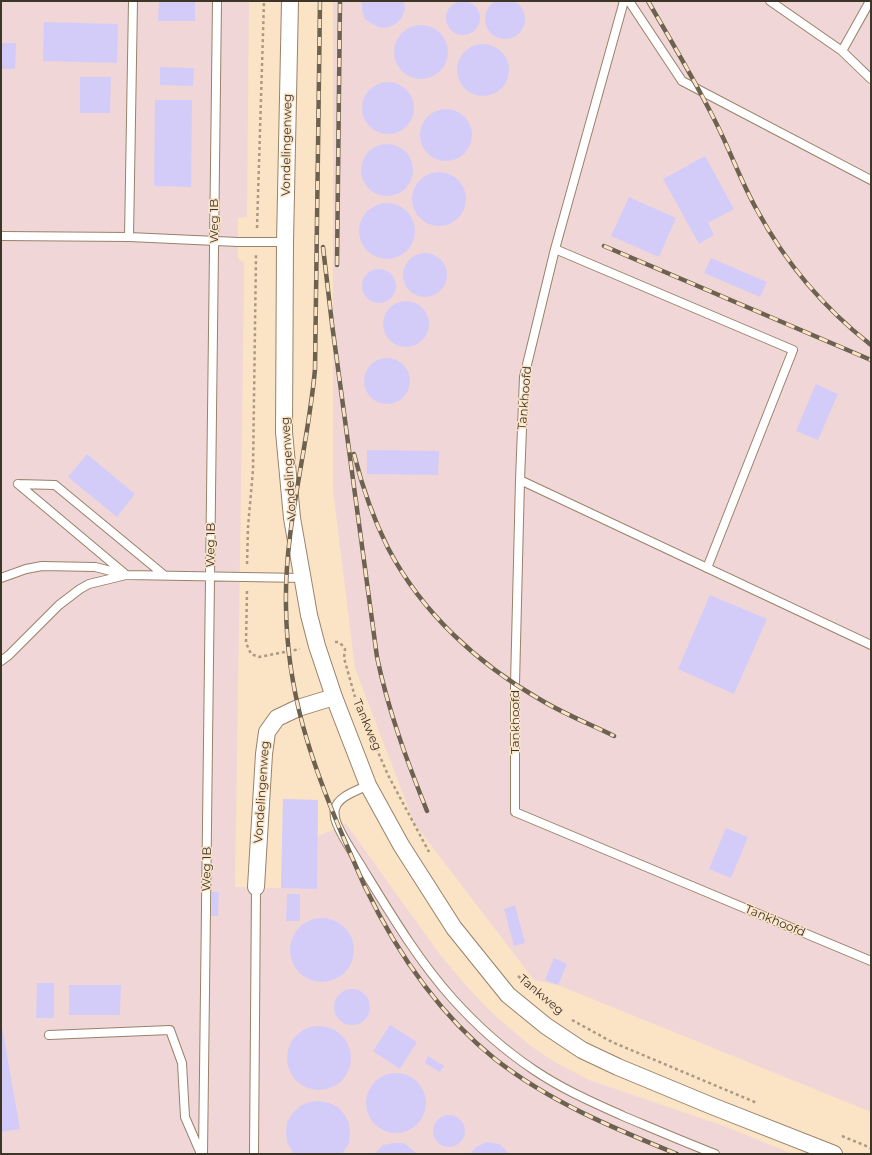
<!DOCTYPE html>
<html>
<head>
<meta charset="utf-8">
<style>
  body { margin:0 }
  #map { position:relative; width:872px; height:1155px; overflow:hidden; background:#fbe3c6; font-family:Montserrat,sans-serif }
  canvas { display:block }
  .frame { position:absolute; inset:0; border:2px solid #3e3529; pointer-events:none }
</style>
</head>
<body>
<div id="map">
<canvas width="872" height="1155"></canvas>
<div class="frame"></div>
</div>
<script>
const ctx = document.querySelector('canvas').getContext('2d');
ctx.lineJoin = 'round';
function fillPath(path, color) { ctx.fillStyle = color; ctx.fill(path, 'evenodd'); }
function strokePath(path, color, width, dash) { ctx.strokeStyle = color; ctx.lineWidth = width; ctx.lineCap = dash ? 'butt' : 'round'; ctx.setLineDash(dash || []); ctx.stroke(path); }
function write(font, color, halo, rows, align = 'center') {
  ctx.font = font + ' Montserrat,sans-serif'; ctx.lineWidth = 3; ctx.setLineDash([]); ctx.textBaseline = 'middle'; ctx.strokeStyle = halo; ctx.fillStyle = color; for (const [text, x, y, turn = 0] of rows) {
    ctx.save(); ctx.translate(x, y); ctx.rotate((+turn || 0) * Math.PI / 180); ctx.textAlign = isNaN(turn) ? turn : align; if (halo) ctx.strokeText(text, 0, 0); ctx.fillText(text, 0, 0); ctx.restore();
  }
}
fillPath(new Path2D(`
  M1,1h248l-2,216 -9,1v40l6,5v30l-9,594 46,1 2,-89 35,1v36l28,-12 95,132 30,35 19,20 39,34 26,17 34,18 135,46 69,28h-792z
  M333,1h538v1111l-313,-127 -24,-5 -120,-157 -59,-155 -22,-178z`), '#f1d6d7');
fillPath(new Path2D(`
  M485 19a20 20 0 1 1 40 0a20 20 0 1 1-40 0Z
  M159,1h36v20h-37z
  M362,1h42l1,8 -3,8 -5,6 -8,4 -8,1 -9,-4 -7,-5 -3,-8z
  M446 18a17 17 0 1 1 34 0a17 17 0 1 1-34 0Z
  M44,22l74,2 -1,39 -74,-2z
  M394 52a27 27 0 1 1 54 0a27 27 0 1 1-54 0Z
  M1,43h15l-1,26h-14z
  M457 70a26 26 0 1 1 52 0a26 26 0 1 1-52 0Z
  M160,67l34,1 -1,18 -33,-1z
  M80,77h31l-1,36h-30z
  M362 108a26 26 0 1 1 52 0a26 26 0 1 1-52 0Z
  M155,100h37l-1,87 -37,-1z
  M420 135a26 26 0 1 1 52 0a26 26 0 1 1-52 0Z
  M361 170a26 26 0 1 1 52 0a26 26 0 1 1-52 0Z
  M705,156l29,53 -26,14 6,12 -15,9 -36,-65z
  M412 199a27 27 0 1 1 54 0a27 27 0 1 1-54 0Z
  M629,197l47,21 -17,39 -48,-21z
  M359 231a28 28 0 1 1 56 0a28 28 0 1 1-56 0Z
  M403 275a22 22 0 1 1 44 0a22 22 0 1 1-44 0Z
  M711,258l56,24 -7,15 -56,-24z
  M362 286a17 17 0 1 1 34 0a17 17 0 1 1-34 0Z
  M383 324a23 23 0 1 1 46 0a23 23 0 1 1-46 0Z
  M364 381a23 23 0 1 1 46 0a23 23 0 1 1-46 0Z
  M816,384l22,10 -20,46 -22,-9z
  M367,450l72,1 -1,24 -71,-1z
  M87,454l48,40 -18,23 -49,-40z
  M710,595l57,24 -33,75 -56,-25z
  M283,799l35,1 -1,89 -36,-1z
  M726,828l22,9 -17,41 -22,-9z
  M212,892h7l-1,24h-7z
  M287,894h13v27h-14z
  M515,905l10,38 -11,3 -10,-37z
  M290 950a32 32 0 1 1 64 0a32 32 0 1 1-64 0Z
  M554,958l13,6 -9,21 -13,-5z
  M37,983h17v35h-18z
  M69,985h52l-1,30h-51z
  M334 1007a18 18 0 1 1 36 0a18 18 0 1 1-36 0Z
  M1,1021l19,108 -19,3z
  M390,1025l27,17 -17,27 -27,-18z
  M287 1058a32 32 0 1 1 64 0a32 32 0 1 1-64 0Z
  M428,1056l16,10 -4,6 -15,-9z
  M366 1103a30 30 0 1 1 60 0a30 30 0 1 1-60 0Z
  M319,1101l10,2 9,4 7,8 4,9 1,9 -1,10 -7,11h-48l-7,-12 -1,-10 1,-10 5,-8 8,-8 9,-4z
  M433 1131a16 16 0 1 1 32 0a16 16 0 1 1-32 0Z
  M487,1142l12,2 6,5 3,5h-38l6,-7z
  M393,1143h10l4,2 10,9h-43l9,-9z`), '#d4ccf8');
const service = new Path2D(`
  M624,1l-69,248 238,101 -86,218
  M629,1l53,80 189,99
  M770,1l72,50 29,28
  M842,51l28,-50
  M1,236l128,1 109,5h47
  M129,237l4,-236
  M555,249l-31,128 -4,103 -5,204v128l356,149
  M520,480l351,165
  M18,484l37,1 109,90
  M18,484l106,89
  M1,578l25,-9 16,-3 53,1 32,8 176,3
  M1,661l8,-6 50,-50 21,-16 9,-5 37,-9
  M368,785c-11,6 -30,11 -33,24 -1,3 0,7 0,9 4,16 20,37 28,51 27,44 55,91 89,129 25,28 52,52 82,72 28,19 58,32 89,46 31,13 61,26 92,38
  M49,1035l121,-5 12,33 3,54 16,37
  M203,1154l14,-1153
  M254,1154l2,-267`);
const minor = new Path2D(`
  M334,697l34,88 33,60 53,83 54,67 38,31 36,24 36,17 94,39 122,48
  M256,887l8,-133 3,-22 10,-14 21,-10 36,-11 -17,-51 -8,-31 -17,-97 -8,-86 1,-190 5,-241`);
strokePath(service, '#988268', 10);
strokePath(minor, '#988268', 18);
strokePath(new Path2D(`
  M257,228l7,-227
  M247,564l1,-37 5,-57 3,-215
  M247,591l-1,52 5,11 8,3 41,-8
  M335,642h3l4,3 3,4 -1,9 11,39
  M362,715l26,60 41,77
  M518,976l42,36
  M572,1020l40,22 145,61
  M842,1136l29,12`), '#aa9983', 2.5, [3, 3]);
strokePath(service, '#fff', 8);
strokePath(minor, '#fff', 16);
const rail = new Path2D(`
  M320,1l-5,368c-7,80 -31,158 -29,238 1,85 25,155 58,232 7,16 14,32 21,48 31,64 74,127 130,172 55,43 118,69 182,95
  M648,1c22,38 45,76 65,116 16,30 27,63 44,93 28,52 68,99 114,135
  M604,246l267,114
  M323,247l9,77 45,333c11,53 30,104 50,154
  M337,265l3,-264
  M354,454c8,32 19,64 34,94 34,65 90,116 153,152 23,14 49,24 73,36`);
strokePath(rail, '#6d6150', 4.5);
strokePath(rail, '#fbe3c6', 3, [9]);
write('12px', '#3e3529', '#fbe3c6', [
  ["Vondelingenweg",287,145,-89],
  ["Weg 1B",214,221,-90],
  ["Tankhoofd",525,398,-85],
  ["Vondelingenweg",289,468,-94],
  ["Weg 1B",211,545,-89],
  ["Tankhoofd",515,722,-90],
  ["Tankweg",367,725,67],
  ["Vondelingenweg",262,792,-86],
  ["Weg 1B",207,869,-89],
  ["Tankhoofd",775,921,23],
  ["Tankweg",541,995,40]
]);
</script>
</body>
</html>
